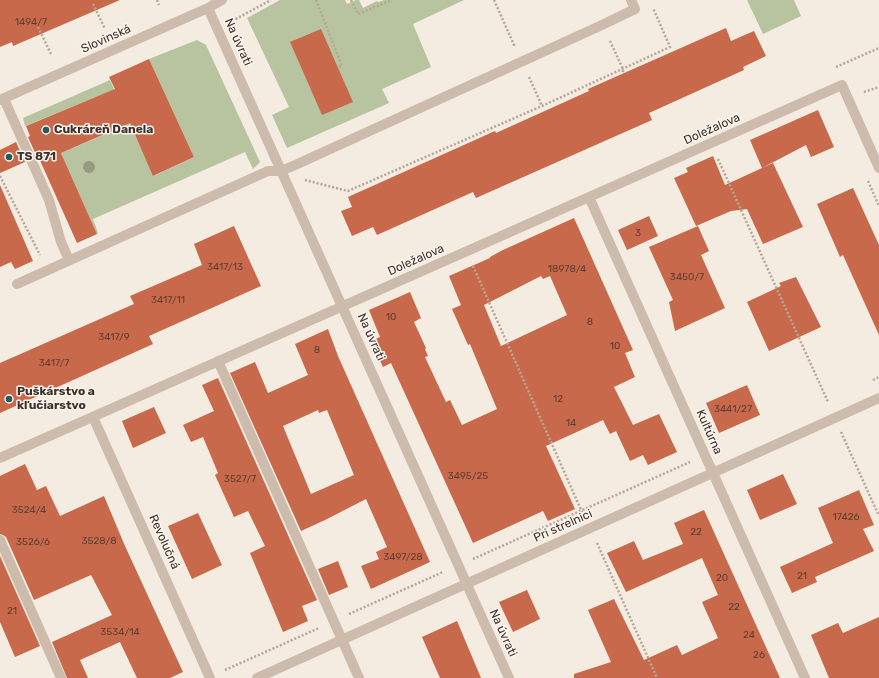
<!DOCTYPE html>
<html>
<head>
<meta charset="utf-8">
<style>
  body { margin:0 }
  canvas { display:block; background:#f4ebe1 }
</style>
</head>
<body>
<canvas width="879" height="678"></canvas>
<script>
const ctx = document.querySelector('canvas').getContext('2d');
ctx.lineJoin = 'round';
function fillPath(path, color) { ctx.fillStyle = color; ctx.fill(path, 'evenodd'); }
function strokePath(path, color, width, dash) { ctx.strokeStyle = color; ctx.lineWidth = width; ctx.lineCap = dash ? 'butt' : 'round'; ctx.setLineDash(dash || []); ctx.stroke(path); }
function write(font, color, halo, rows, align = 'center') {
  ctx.font = font + ' Rubik,sans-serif'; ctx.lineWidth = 3; ctx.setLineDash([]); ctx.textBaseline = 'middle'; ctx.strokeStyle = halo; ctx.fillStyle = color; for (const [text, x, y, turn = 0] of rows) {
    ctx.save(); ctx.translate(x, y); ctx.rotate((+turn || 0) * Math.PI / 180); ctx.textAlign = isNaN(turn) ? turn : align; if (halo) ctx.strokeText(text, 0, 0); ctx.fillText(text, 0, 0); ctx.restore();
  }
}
fillPath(new Path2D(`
  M280,0h65l2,4 9,-4h3l4,8 14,-7 1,1 6,-2h80l-51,24 18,43 -49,22 7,14 -102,45 -15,-33 17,-8 -42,-89z
  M747,0h47l7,16 -38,18z
  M197,40l9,5 54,117 -7,7 -8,-17 -152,67 5,14 -1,1 -36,-81 47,-20 -5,-12 -7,-24 -71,29 -2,-8 87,-38 44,96 40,-19 -45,-98z`), '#b8c4a0');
fillPath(new Path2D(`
  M0,0h120l-107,46 -1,-4 -12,5z
  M726,28l5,13 23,-10 12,25 -23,11 1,3 -95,43 3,7 -176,78 -3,-6 -96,43 -4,-8 -21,9 -11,-25 11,-4 -4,-10 147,-66 1,2 93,-42 -1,-2z
  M321,29l32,73 -31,13 -32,-73z
  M149,59l45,98 -41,19 -23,-53 -69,30 36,81 -20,9 -39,-87 -1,1 -9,-20 2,-1 -4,-10 89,-37 -6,-12z
  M818,110l16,37 -23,10 -5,-12 -44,23 -12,-28z
  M16,142l9,20 -25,11v-23z
  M713,156l12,29 48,-22 30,64 -40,17 -16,-35 -16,2 -35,15 -22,-48 14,-6 -2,-4z
  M0,185l33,76 -18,8 -4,-7 -11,5z
  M853,188l26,57v90l-36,-80 -3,2 -23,-53z
  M649,216l9,20 -31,14 -9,-20z
  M574,218l59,132 -8,3 10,24 -21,10 19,38 26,-11 18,38 -29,13 -5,-10 -13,6 -14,-30 -6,3 -7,-14 -57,26 29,63 -27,12 -5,-10 -70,32 -82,-180 -8,4 -12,-26 9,-4 -11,-27 41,-18 11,26 -7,4 12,26 -1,1 3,7 -3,1 21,45 4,-2 12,25 35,-16 -27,-65 -2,1 -16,-36 9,-4 -12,-29 41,-18v-1l13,-7zM541,276l2,3 7,-3 17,39 -66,31 -17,-41z
  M234,226l27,60 -112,50 4,8 -153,69v-50l134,-59 -4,-8 72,-31 -8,-21z
  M698,226l11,25 -8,4 24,53 -50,23 -6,-29 4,-2 -24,-53z
  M796,277l25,50 -52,24 -22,-49 34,-16 -2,-3z
  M328,329l10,27 92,206 -59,27 -10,-23 18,-7 -3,-7 11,-5 -21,-48 -41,21 -24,11 -71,-158 25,-11 13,31 40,-18 -13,-31zM318,410l1,3 8,-3 27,65 -43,19 -28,-68z
  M218,378l99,222 -15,6 6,15 -25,11 -33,-79 15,-7 -17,-35 -14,6 -19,-42 3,-2 -15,-36 -12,5 -8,-17 31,-14 -12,-26z
  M747,385l13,30 -41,18 -13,-30z
  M154,407l12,26 -33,15 -11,-27z
  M25,464l12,26 9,-4 14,30 44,-20 21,50 58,126 -13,6h-33l-17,-36 -40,18 8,18h-21l-15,-36 60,-27 -21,-40 -57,25 -28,-63 -3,-2 -3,-1v-58z
  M783,474l14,30 -37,16 -13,-30z
  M859,490l15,35 -11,4 11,22 -59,26 2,5 -25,11 -12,-26 53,-24 -15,-35z
  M704,510l76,168h-206v-4l37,-12 -23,-52 26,-11 30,61 33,-15 5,10 36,-17 -16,-36 16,-7 -16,-37 -76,34 -19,-39 27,-12 9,19 40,-16 -9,-21z
  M198,513l24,52 -30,14 -24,-53z
  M0,556l40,90 -25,11 -15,-35z
  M338,561l10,26 -19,8 -11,-26z
  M527,590l13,29 -27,13 -14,-30z
  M879,617v61h-50l-18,-43 27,-12 5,10z
  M457,621l24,57h-41l-18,-41z`), '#c8694b');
strokePath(new Path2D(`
  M157,0l2,5
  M316,0l26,66 -4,1
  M351,0l7,14 34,-14
  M494,0l21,47
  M93,4l12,25
  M232,21l39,-21
  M38,27l13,27
  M610,41l13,28v5
  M836,67l43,-19
  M529,77l13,29
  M864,92l15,-5
  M718,159l110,243
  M0,176l40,79
  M305,180l43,11 194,-85 128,-59 -17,-39
  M868,181l11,25
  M473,266l109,246
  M873,380l6,-3
  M841,432l38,84
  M597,543l60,135
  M473,559l217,-97
  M349,614l94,-42
  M225,670l94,-42`), '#b9a596', 2.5, [2, 2]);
strokePath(new Path2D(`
  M208,8l301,670
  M4,99l45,101 12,42 8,18
  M0,100l208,-92 14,-8
  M589,197l216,481
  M17,284l251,-113h13l12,-5 309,-141 33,-16 -4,-9
  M218,361l141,317
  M93,417l117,261
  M0,458l842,-373 37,83
  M0,540l61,138
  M257,678l622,-280`), '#cdbbac', 10);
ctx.fillStyle = '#969b7f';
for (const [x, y] of [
  [89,167]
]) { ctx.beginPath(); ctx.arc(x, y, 6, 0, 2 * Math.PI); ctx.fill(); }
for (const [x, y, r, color] of [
  [46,130,4,"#1f5a5e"],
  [9,157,4,"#1f5a5e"],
  [9,399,4,"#1f5a5e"]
]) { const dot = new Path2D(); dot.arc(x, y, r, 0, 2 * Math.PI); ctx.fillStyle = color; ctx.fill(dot); strokePath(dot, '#fbf5ee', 1.5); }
write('10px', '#5e3e33', null, [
  ["1494/7",31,22],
  ["3",638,233],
  ["3417/13",225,267],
  ["18978/4",567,269],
  ["3450/7",687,277],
  ["3417/11",168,300],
  ["10",391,317],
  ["8",590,322],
  ["3417/9",114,337],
  ["10",615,346],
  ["8",317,350],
  ["3417/7",54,363],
  ["12",558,399],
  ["3441/27",733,409],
  ["14",571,423],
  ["3495/25",468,476],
  ["3527/7",240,479],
  ["3524/4",29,510],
  ["17426",846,517],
  ["22",696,532],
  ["3528/8",99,541],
  ["3526/6",33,542],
  ["3497/28",403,557],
  ["21",802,576],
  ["20",722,578],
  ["22",734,607],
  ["21",12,611],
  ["3534/14",120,632],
  ["24",749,635],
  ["26",759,655]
]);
write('12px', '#3b302b', '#fbf5ee', [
  ["Slovinská",106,39,-24],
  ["Na úvrati",238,42,66],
  ["Doležalova",712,129,-24],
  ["Doležalova",416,260,-24],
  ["Na úvrati",371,337,66],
  ["Kultúrna",709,432,66],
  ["Pri strelnici",563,526,-24],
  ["Revolučná",164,542,66],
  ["Na úvrati",503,633,66]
]);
write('bold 12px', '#3b302b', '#fbf5ee', [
  ["Cukráreň Danela",54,130],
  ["TS 871",17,157],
  ["Puškárstvo a",17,392],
  ["kľučiarstvo",17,406]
], 'left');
</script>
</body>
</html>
